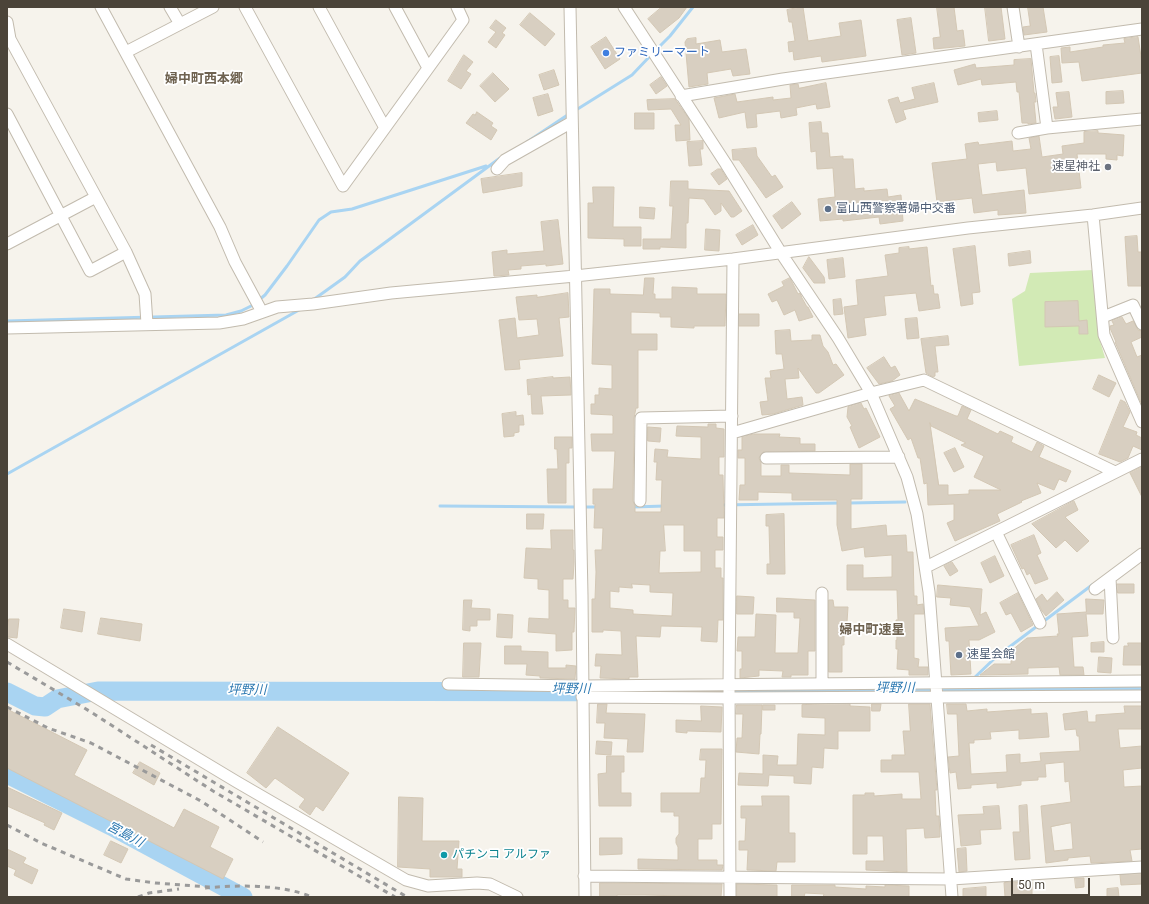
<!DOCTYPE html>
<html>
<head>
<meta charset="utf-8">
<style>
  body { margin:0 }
  #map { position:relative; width:1149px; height:904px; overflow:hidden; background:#f6f3ec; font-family:Roboto,sans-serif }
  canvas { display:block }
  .frame { position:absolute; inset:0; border:8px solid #4b4439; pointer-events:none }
  .scale { position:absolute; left:1011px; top:878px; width:79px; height:18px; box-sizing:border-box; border:2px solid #4b4439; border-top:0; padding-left:5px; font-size:12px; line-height:14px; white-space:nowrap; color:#4b4439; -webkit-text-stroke:3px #fff; paint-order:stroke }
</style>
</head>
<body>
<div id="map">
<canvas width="1149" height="904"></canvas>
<div class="frame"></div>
<div class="scale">50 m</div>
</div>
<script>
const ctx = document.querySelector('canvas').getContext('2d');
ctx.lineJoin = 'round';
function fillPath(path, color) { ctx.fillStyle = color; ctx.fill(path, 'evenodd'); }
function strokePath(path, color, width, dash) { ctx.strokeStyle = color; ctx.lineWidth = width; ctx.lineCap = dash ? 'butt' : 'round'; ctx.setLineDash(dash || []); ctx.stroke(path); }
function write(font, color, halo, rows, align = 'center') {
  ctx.font = font + ' Roboto,"Noto Sans JP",sans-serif'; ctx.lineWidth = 3.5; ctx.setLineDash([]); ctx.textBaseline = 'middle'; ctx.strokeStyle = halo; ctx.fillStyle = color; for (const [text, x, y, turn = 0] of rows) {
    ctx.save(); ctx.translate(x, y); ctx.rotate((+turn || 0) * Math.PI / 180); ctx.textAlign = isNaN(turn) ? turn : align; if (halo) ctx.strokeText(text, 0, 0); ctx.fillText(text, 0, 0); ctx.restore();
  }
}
fillPath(new Path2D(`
  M1093,270l5,64 7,24 -86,8 -7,-67 13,-8 5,-18z`), '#d2eab5');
strokePath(new Path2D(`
  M655,51l15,-15 23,-29
  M576,110l56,-35 19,-20
  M527,142l42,-28
  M259,300l6,-5 22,-29 32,-46 12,-8 21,-3 134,-43
  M313,300l32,-23 15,-16 140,-103
  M7,321l219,-6 15,-4 14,-7
  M7,474l292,-164
  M849,503l56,-1
  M721,505l120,-2
  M440,506l137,1
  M583,507h16
  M633,507l32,-1
  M973,679l23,-22 96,-72`), '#a9d4f2', 3);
strokePath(new Path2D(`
  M7,692l28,14 10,1 12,-8 41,-8 640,1 404,-3
  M7,774l104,52 132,71`), '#a9d4f2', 19);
const building = new Path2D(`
  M662,7h25l-8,11 -19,15 -12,-14z
  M803,7l5,34 33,-5 -2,-13 22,-3 5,36 -44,6 -1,-6 -27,4 -1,-9 -4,1 -1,-10 7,-1 -3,-19h-3l-2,-12z
  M937,7h17l3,24 6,-1 2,16 -31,3 -1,-11 7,-1z
  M985,7h16l4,32 -16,2z
  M1028,7h15l4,25 -23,3 -1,-8 7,-1z
  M530,13l25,21 -10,12 -25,-21z
  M911,18l5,35 -14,2 -5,-35z
  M496,20l10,8 -4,5 3,2 -9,13 -8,-6 8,-10 -6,-4z
  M606,37l14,22 -15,10 -14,-22z
  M1138,37l4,26v10l-60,8 -3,-19 -17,1 -1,-15 9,-1v5l33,-5v-2l22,-2 -1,-4z
  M696,38v6l24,-4 2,12 24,-3 4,25 -17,2 -2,-7 -24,4 1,11 -19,3 -4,-45 2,-3z
  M464,55l9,7 -7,9 5,3 -10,15 -13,-8z
  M1059,56l3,26 -10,1 -2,-26z
  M1031,59l3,34h1l1,9h-2l2,21 -8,1v-1h-6l-3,-31h-2l-1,-10 -34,3 -1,-6 -23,6 -4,-15 21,-6 1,4 38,-3v-5z
  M554,70l5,15 -15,5 -5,-15z
  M493,73l16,16 -14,13 -15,-16z
  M661,77l6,9 -11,8 -6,-9z
  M826,83l4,24 -13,2 -1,-5 -20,4 1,7 -16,3 -1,-7 -24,3 1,13 -10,1 -2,-16 -26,6 -5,-20 21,-4 2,8 36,-5v3l18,-2 -1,-13 8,-1 1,4z
  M934,83l4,19 -35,8 3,9 -10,4 -8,-23 10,-3 2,6 15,-4 -3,-11z
  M1123,91l1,12 -18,1v-12z
  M1069,92l3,25 -17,2 -2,-12h5l-2,-14z
  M548,94l5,17 -15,5 -5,-18z
  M675,99l14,20 1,21 -14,1 -1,-16h6l-10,-16 -23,1 -1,-10z
  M997,111l1,9 -19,2 -1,-9z
  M477,112l16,11 -2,3 6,4 -6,10 -25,-17 7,-9 2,1z
  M635,113h19v16h-19z
  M821,122l1,11h6l2,24 13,-1v3h10l2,30 9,-1v3l23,-2 1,8 13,-2 2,26 -23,3 -1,-7 -36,4v-2l-23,2 -2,-22 17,-2 -2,-29 -16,1 -1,-18 -5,1 -2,-29z
  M1098,131v2l26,2 -1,21 -6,-1v5l-11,-1v-5h-29l4,34 -52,6 -3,-26 -29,3 -1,-9 -18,2 4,31 42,-5 2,23 -28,2v-5l-24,3 -2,-15 -35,4 -5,-39 35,-4 -2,-15 13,-2 1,3 33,-4 1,10 18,-2 -2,-11 10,-2 3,21 21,-3 -1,-8 22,-3v-11z
  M703,141v8h-3l2,16 -13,1 -2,-24z
  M756,148l1,8 15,21 3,-2 8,12 -17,11 -27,-38h-6l-1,-10z
  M718,169h3l6,10 -8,6 -8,-11z
  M522,173v13l-39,7 -2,-14z
  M671,181h17v8l41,2 13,20 -8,6h-3l-10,-14v8l-6,4 -11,-16 -15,-1 -1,25h-2v25l-26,-1v2h-17v-10h28l2,-33h-3z
  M593,187h21l-1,40h28v19h-17v-7l-36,-1v-35h5z
  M792,202l9,12 -19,15 -9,-13z
  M640,207l15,1 -1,11 -14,-1z
  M558,220l5,44 -17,2v-2l-25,2v3l-13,1 1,5 -15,1 -2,-24 15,-2v4l37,-3 -3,-29z
  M753,225l5,10 -16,10 -6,-10z
  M706,229l14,1 -1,21 -14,-1z
  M1137,236l1,16h4v34h-14l-3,-49z
  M975,246l5,46 -8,1 1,11 -12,2 -8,-57z
  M909,247v2l18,-2 4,39 2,-1 1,9h4l2,14 -21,3 -3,-18 -32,3 2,19 -22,3 2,17 -18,3 -4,-31 14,-2 -2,-25 32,-4 -3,-21 14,-2v-5z
  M1030,251l1,12 -22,3 -1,-12z
  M809,257l15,20 1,6h-11l-11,-15z
  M843,258l2,19 -16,2 -2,-19z
  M645,278h9l-1,16h2v5h17v-12l25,1v6h29l-1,32h-31v2l-23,-1v-10h-11v-4l-29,-1v22h26v16h-19v58h-2l-2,10 -1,83 2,5v6h26l1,-32h-6l1,-18h-3l1,-13 13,1 -1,7 34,2v-22l-25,-1 1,-10 31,1v-3h8v4l8,1v28h-5v18h4l1,43h-7v19h6v13h-8v18h6v10h2v42h-5l-1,22 -16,-1 1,-14 -41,-1 -1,11 -24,-1 2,41h-9v2l-29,-1 1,-12h-6l1,-12 26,1 -1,-24 -18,-1v2h-11v-33h3l1,-27 -1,-22h7l1,-22h-9l1,-24h-2v-15h20l2,-38h-23l-1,-17h22v-18l-1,-1 -21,-1v-10h4v-9h4v-7l13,1v-24l-20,-1 2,-75h16v5l33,1zM664,525h20v26h17v21l-42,1 1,-22h5zM632,584l18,1v7l23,1 -1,23 -39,-2v-4l-23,-2v-17l9,1v-5l13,1z
  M790,278l8,16 2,-1 2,5 5,9h1l5,10 -14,4 -4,-11 -11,5 -7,-15 -5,2 -4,-8 16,-8 -2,-4z
  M568,293l1,24 -10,1 4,38 -44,4 1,9 -15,1 -6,-50 16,-2 2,20 22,-3 -2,-16 -18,1 -3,-23 21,-2v2z
  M841,299l2,15 -9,1 -1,-15z
  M1078,301l1,20 8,-1 1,14h-9v-8l-34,1v-25z
  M739,314h20v12h-20z
  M1122,317l4,7 7,-3 5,9 4,1v6l-11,5 6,15 5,-2v50l-27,-63h1l-6,-14v-2l4,-1 -2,-4z
  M917,318l2,20 -12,1 -2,-20z
  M790,330l1,11 21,-1v-5h8l3,11 5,6 5,13 3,-1 8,11 -25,18h-3l-18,-25 1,10 -14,1 2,20 15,-2 1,8 -30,9 -11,1 -2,-13 8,-1 -3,-23h6l-1,-7 14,-2 -2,-15h-6l-1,-23z
  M948,336l1,9 -14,1 3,26h-3v4l-2,1 -7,-4 -5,-34z
  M884,357l7,11 4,-2 5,9 -8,6 -13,3 -12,-16z
  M1099,375l17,8 -7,14 -16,-8z
  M553,377v1l17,-1 1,18 -30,1 2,18h-11l-1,-20 -3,1 -1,-15z
  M899,393l10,18 6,-12 41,17h2l4,-10 9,4 -4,9 31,15 2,-3 13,6 -2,5 21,10 5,-10 7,4 -5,11 32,14 -5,11 -7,-3 -5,11 -17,-7 4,10 -20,8 1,1 -25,12 3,7 -45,20 -8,-18 7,-3v-16l-26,1 -1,-22 -3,1 -4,-26h-2l-7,-20 -3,2 -18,-31 5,-3 -6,-10zM930,423l1,3 35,17 -5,2 23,11 -10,21 27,13h-32v4l-21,1v-10h-9z
  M1121,400l4,2 5,10 -7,15 14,5 -1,3 6,3v12l-9,-4 -5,12 -8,4 -21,-8z
  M861,403l3,6 2,-1 14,29 -21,11 -9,-21 2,-1 -5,-9 1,-10z
  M516,412v4l7,-1 1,10h-5v7l-5,1v3l-10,1 -2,-23z
  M648,427l13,1 -1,14 -12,-1z
  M754,434h26l-1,3 21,1v6h15v7l-52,1 -4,6 2,5v13h20v-11h8v8l61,2v-11h12v35h-11v30l35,-4 1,11 19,-1 1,17h6l1,44h3v9l6,-1 1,10h-10v44l5,1 -1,8h10v8h-19v-5l-12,-1 1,-20h-2v-9h1l-1,-20h2l-1,-30h-50v-25h16v13l29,-1v-22l-27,2 -1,-10 -22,4 -5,-26v-25h-45v-7l-34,-1v8h-19l1,-15h5v-27h-7v-8h4v-13z
  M555,437h17v11h-3v15h-3v40h-18l-1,-34h11l-1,-20h-2z
  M955,448l9,19 -10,5 -10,-19z
  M1142,467v30l-12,-24z
  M1074,501l4,9 -13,7 24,24 -12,11 -12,-12 -9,8 -24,-24z
  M527,514h17l-1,15h-16z
  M784,514l1,60h-18v-10h3l-1,-38h-3v-11z
  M551,530h22v20h1v13l-1,16h-10v21h5v8h7l-1,24h-2v18l-16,1v-17l-28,-2 1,-14 20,1v-29l-11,-1v-10l-14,-1 2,-30 25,1z
  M1034,535l7,18 -4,2 11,24 -13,5 -5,-11 -3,2 -3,-7 -2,1 -11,-24z
  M995,556l9,20 -14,7 -9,-20z
  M952,562l6,9 -8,5 -6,-10z
  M1117,584h17v9h-16z
  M938,585l44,4 -2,26 6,-3 9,20 -16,8h-10l2,34 -20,1 -2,-34h-3l-1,-13 34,-2 -9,-19 -20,-2 1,-7 -14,-1z
  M1057,592l7,8 -18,16 -4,-5 -6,-12 6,-5 5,7z
  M1018,593l15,32 -12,7 -10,-19 -5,2 -6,-12z
  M737,596l17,1 -1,17h-16z
  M777,598l38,2v51h-7v24h-17v2h-9l1,-6 -24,-1v6l-19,2v-9h2v-18h-5l1,-14h17l1,-23 20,1 -1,38h23l2,-35h-6v-6h-17z
  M1086,599l18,1 -1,14h-17l2,22 -16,1 2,30h9l1,8h-24l-1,-8 -31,1v6l-48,1 14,-11h17v-13l16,-13 31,-2 -1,-2h2l-2,-20 29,-2z
  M464,600h8l-1,8 19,1v11h-13v6h-7v5l-7,-1z
  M829,600h4l1,7h14l-1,15h-3v23h-2v27h-13z
  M64,609l21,3 -3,20 -21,-4z
  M498,614l15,1 -1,23 -15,-1z
  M101,618l41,6 -2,17 -42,-7z
  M9,619h10l-2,19 -9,-1z
  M1104,642v10h-13v-9z
  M464,643h17l-2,34h-16z
  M1128,643h14v22h-19l1,-19h4z
  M505,646h16v5l27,1v16h18v-3l10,1 -1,13 -35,-1v-2l-14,-1 1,-11h-22z
  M1099,657l13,1 -1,15 -13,-1z
  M598,704h9l-1,9 39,1 -2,38h-16l1,-13 -24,-1 1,-15h-8z
  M850,704v2l20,1v24h-32v18l-14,-1 -1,20 -11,-1 -1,17 -17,-1v-7l-25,-1 -1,11 -30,-1 1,-12 24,1v-19l15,1 -1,9h20l1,-31 27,1v-17l-23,-1v-12z
  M872,704h9l-1,7h-8z
  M909,704h21l7,86h-2l1,26h3l1,21 -15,1 -1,-10 -18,1 1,43 -41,-2v-9h18l-1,-25h-16v18h-14v-59h12v-2h9v3l28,-2v5h19l-2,-27h-38v-12h11v-5h13l-2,-24h7z
  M947,704h19l1,7 20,-2v3l44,-3v5l16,-1 2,24 -30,2v-9l-29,2 1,7 -17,1v3h-5l2,31 36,-2 -1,-17 14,-1v9l21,-2 -1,-8 40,-2 -1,-15h-2l-1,-7 -11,1 -2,-16 24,-3 1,11h8v-7l29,-2 -1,-7h18v23h-24l2,19 22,-2v22l-19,2 1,17 18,-1v63l-12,1 2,11 -41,2 -1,-7 -22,2v2l-22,3 -5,-57 30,-4 -2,-21 -4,1 -1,-20 -19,2 1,13h-8v3l-17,1v4l-24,3v-5l-26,2v3l-13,1 -2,-17 -6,1 -2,-16 11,-1 -2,-42h-9zM1071,823l2,26 -19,2 -3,-24z
  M737,705h25l-1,29h-1l-1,20 -23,-2 1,-14h5l1,-24h-7z
  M763,705h12v5h-12z
  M701,706l21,1 -1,25 -34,-1v2l-11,-1v-12l25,1z
  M7,709l80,41 -13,25 100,53 10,-19 35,18 -9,20 23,12 -10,20 -216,-111z
  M278,727l71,46 -26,38 -7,-5 -6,9 -11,-8 6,-8 -30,-21 -9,10 -19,-15z
  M597,741l15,1 -1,13 -15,-1z
  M701,749h21l-1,75h-9v15h-14v21h19v5h6l-1,5 -84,-1v-10l40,1v-13l-2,-4v-5l3,-4v-18h-5v-4h-13v-19h39l1,-15h4l1,-18h-6z
  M607,756h17v16h-3v21h10v13h-32l-1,-32 8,-1z
  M140,762l20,11 -6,12 -21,-12z
  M7,787l55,26 -8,17 -10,-5 1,-2 -38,-17z
  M762,796h27v37h6v29h-18l-1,9 -29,-1 1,-20h-9v-9h6l1,-23h-5v-12h21z
  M399,797l24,1 -1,43h37l-2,28h5v8h-32v-8l-32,-2z
  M1027,805l3,54 -15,1 -2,-28h7l-1,-26z
  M999,806l2,23 -21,1 1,14 -20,2 -3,-31 26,-1 -1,-7z
  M600,838h22v16l-22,1z
  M111,841l17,8 -7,14 -17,-8z
  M966,848l1,23 -8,1 -2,-23z
  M7,849l19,9 -3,5 15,7 -6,14 -18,-9 2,-5 -9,-4z
  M1142,874v10l-21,1 -1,-10z
  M1075,878h9v9l-8,1z
  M1015,882h17v14l-27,1 -1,-14z
  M600,883l122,1 -1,13 -76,-2h-28v2h-17z
  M737,884l40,1v12h-40z
  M792,885h43v2l31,2v-3l19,1v-2l24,1v11h-86l1,-3 -19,-1 -1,4h-12z
  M986,887v10h-23v-8z
  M1118,888l1,9h-12v-8z`);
fillPath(building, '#d8cfc1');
strokePath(building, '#d3c7b4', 1);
const minor = new Path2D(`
  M101,7l119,220 15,35 27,50
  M170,7l10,17
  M245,7l98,179 120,-166 -6,-13
  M319,7l66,121
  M395,7l33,61
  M570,7l12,588 3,302
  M624,7l102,157 55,89 57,85 33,55 36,84 10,37 12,78 23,305
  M1013,7l6,40
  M7,22l3,17 116,213 19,42 2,30
  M1036,44l11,84
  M126,52l87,-45
  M681,96l102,-17 359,-50
  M7,114l83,157 36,-19
  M1018,133l29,-5 95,-9
  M497,169l8,-9 67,-38
  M1093,215l11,120 38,87
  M7,244l89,-47
  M1103,317l30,-12 9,19
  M7,328l212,-5 24,-4 34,-12 36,-3 78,-11 184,-17 158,-17 235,-31 125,-13 49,-7
  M732,433l139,-40 53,-13 191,92
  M766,458l133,-1
  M640,501l1,-83 91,-2
  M996,532l44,91
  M926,567l216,-108
  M1110,578l3,60
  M1095,589l47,-35
  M822,593v91
  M7,644l230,138 169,98 22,6 49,-3 13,1 27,13
  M448,684l135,2 559,-5
  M582,697l148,1 412,-2
  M584,876l367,3 191,-12
  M730,897l-1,-212 4,-426`);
strokePath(minor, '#c2bbae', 13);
strokePath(minor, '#fff', 11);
strokePath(new Path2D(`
  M7,662l84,50 122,79 182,106
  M7,707l41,21 43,15 110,58 62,41
  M151,745l256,152
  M7,825l34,18 85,36 29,4 55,4
  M205,888c32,-3 76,-4 107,9
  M138,897l11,-4 30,-4`), '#9a9a9a', 3, [5, 5]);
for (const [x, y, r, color] of [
  [606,53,4,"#3f7fe0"],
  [1108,167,4,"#6b7280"],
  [828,209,4,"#5c6f8a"],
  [959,655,4,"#5c6f8a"],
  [444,855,4,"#0f9aa8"]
]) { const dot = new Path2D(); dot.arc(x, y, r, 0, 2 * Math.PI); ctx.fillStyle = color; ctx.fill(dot); strokePath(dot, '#fff', 1.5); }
write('12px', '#366cbe', '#fff', [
  ["ファミリーマート",614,53]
], 'left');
write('12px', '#5b616d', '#fff', [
  ["速星神社",1100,167]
], 'right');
write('12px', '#4e5e75', '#fff', [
  ["富山西警察署婦中交番",836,209],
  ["速星会館",967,655]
], 'left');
write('12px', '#0d838f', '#fff', [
  ["パチンコ アルファ",452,855]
], 'left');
write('bold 13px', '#6e6250', '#fff', [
  ["婦中町西本郷",204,80],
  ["婦中町速星",872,631]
]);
write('italic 13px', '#2e7ab2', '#fff', [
  ["坪野川",895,689],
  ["坪野川",571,690],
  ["坪野川",247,691],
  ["宮島川",125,835,28]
]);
</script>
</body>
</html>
